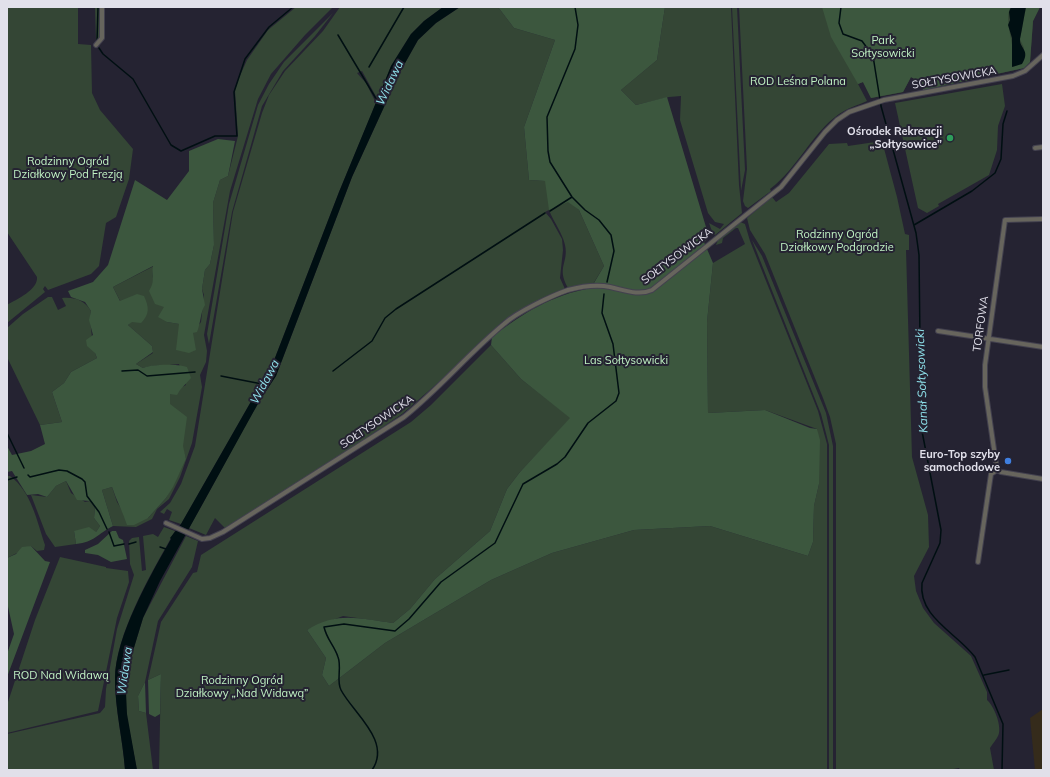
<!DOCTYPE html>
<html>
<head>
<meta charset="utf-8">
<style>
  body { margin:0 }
  #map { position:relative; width:1050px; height:777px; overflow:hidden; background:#252332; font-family:Mulish,sans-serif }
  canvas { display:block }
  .frame { position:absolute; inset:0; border:8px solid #e1e0ea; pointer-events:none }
</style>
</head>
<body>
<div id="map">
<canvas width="1050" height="777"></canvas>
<div class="frame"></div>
</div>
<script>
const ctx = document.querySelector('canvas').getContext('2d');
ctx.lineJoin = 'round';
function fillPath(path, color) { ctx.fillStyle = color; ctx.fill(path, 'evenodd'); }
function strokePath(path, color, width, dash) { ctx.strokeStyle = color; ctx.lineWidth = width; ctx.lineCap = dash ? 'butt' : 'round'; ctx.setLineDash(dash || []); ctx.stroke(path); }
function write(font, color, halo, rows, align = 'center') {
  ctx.font = font + ' Mulish,sans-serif'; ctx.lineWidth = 4; ctx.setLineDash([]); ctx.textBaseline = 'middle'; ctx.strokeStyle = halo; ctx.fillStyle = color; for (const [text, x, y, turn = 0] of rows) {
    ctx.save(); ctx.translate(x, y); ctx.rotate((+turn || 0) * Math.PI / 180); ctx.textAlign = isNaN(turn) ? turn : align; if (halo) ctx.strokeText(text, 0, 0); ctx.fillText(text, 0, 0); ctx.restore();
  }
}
fillPath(new Path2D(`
  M1043,709v61h-8l-5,-52z`), '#352b1b');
fillPath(new Path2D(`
  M7,7h71v37l13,1 1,48 8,17 33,39 -4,30 -13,38 -10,6 -7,43 -8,8 -43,16 -3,-4 -2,3 2,3 -38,31v-18c10,-6 31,-15 30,-28l-30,-45z
  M95,7h6l-1,30 -1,3h-3z
  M296,7h37l-28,28 -34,39 -13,25 -28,92 -26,144 3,16 -1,11 -6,13 2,12 -10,56 -12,34 -11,22 -12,10 -5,10 -16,8 -23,-1 -11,-36 10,-3 5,15 6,10 25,6 18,-20 20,-39 -17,-55v-10l17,-9 -7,-21c-13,2 -25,0 -36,4l-7,-4 17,-11 -1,-7 -24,-21 3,-3 -18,-35 41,-21c-5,14 5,27 10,40 2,5 2,11 3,16l12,2 14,9 8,-11 3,-27 -2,-6 3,-19 5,-6 4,-19 -1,-42 7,-23 8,-4 10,-40 -3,-46 4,-12 8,-18 21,-30z
  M340,7h103l-19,14 -13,13 -20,32 -13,34 -16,-29 -5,2 9,10 10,20 -37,89 -66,171 -92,161 -12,-4 3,-8 -5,-3 -3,5 -4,-2 10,-9 11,-19 14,-38 38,-234 29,-99 7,-18 16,-24 38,-40z
  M460,7h38l16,21 41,12 -31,87 5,53 16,1 34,29 25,56 -11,18 -25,4c-12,-21 1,-25 -3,-43 -3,-13 -11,-22 -16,-35l-4,2 6,7 11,20 1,11 -3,28 5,11 -32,15 -30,17 -56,54 -45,39 -46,31 -131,83 -10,-10 -9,17 -17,-7c30,-51 54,-104 87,-152l76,-199 48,-105 18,-32 18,-17z
  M665,7h66l8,178 3,28 -27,22 -2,-1 -4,-11 11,6 4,-5 -9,-2 -7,-9 -28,-93 1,-24 -12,1 -33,8 -15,-15 36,-30z
  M732,7h5l8,163 -4,21z
  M739,7h301l-7,14 -3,41 -6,6 -101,22 -1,-6 -11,-7 -8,15 -32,6 -8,-16 -5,2 9,17c-9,4 -19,7 -28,13 -28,20 -41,54 -69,75l1,2 -23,17 -3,-2 -2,-5 4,-32z
  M333,13l-18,23 -32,35 -21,35 -30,106 -23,132 -2,-10 22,-130 29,-99 11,-21 15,-22z
  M1002,84l3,22 -7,20 -1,24 -8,25 -51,29 1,2 -12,7 -9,-5 -23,-105z
  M882,141l15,56 8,37 4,1v15h-3l6,207 16,58 1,32 -15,29 2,15 7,17 11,15 37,33 16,36v8c7,6 14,24 12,33 -1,5 -6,10 -9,15l4,22h-34l-1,-2 -11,2h-112v-326l-6,-27 -7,-19 -58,-144 -15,-24 -3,-12 25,-21 4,5 13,-9 40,-49 18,-1 1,3z
  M740,222l5,2 5,17 68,170 9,33v326h-668l2,-96 -13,6 13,-58 32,-49 4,-1 4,-17 210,-133 20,-17 60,-60 30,34 50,39 -51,54 -13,17 -17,42 -55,48 -25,30 -17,14 -50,-7 -36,14 19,28 -4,17 7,11 56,-43 106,-63 61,-27 82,-23 76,-4 98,30 5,-14 1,-36 5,-22 -2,-55 -52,-19 -57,3 -1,-91 6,-59 32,-19 -7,-16h-2l-13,10 -1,5 -6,2 2,-5z
  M752,240l10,16 64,157 7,33v324h-4v-325l-8,-31z
  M48,297h4l6,13 8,-4 -4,-8c13,-1 22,2 29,13 -2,8 2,39 6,47l-26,14 -7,11 -12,9 10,30 -22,3 -33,-68v-29l16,-14z
  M7,476h3c21,15 27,45 35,69l-1,5 -7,1 -6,-5 -24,12z
  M66,481l5,12 14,9 5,-1 5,7 -1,10 6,8 -4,6 -22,-1 2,13 -21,3 -9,-13 -15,-39 16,2 9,-11z
  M164,527l11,4c-22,39 -60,103 -60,148 0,31 8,61 10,91h-118v-36l93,-21 5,-6 1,-18 11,-60 17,-54 -4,-11 -1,-23 3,-3 7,-1 3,34 4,-1 -3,-34 10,-2 5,3z
  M186,536l12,5 -6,26 -34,54 -13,61 -7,14 1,15 7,2 7,57h-16l-11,-56v-22l3,-28 14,-46z
  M60,557l46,10v1l22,3 1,11 -12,36 -19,93 -91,22v-28l28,-85z`), '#344635');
fillPath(new Path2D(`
  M498,7h167l-8,53 -36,30 15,15 31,-8 42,140 -5,5 9,21 -6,59 1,91 57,-3 45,18 7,1 3,11 -1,44 -5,22 -1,36 -5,14 -98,-30 -76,4 -82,23 -61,27 -106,63 -56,43 -7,-11 4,-17 -19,-28c31,-19 52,-11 86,-7l17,-14 25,-30 55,-48 17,-42 13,-17 50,-54 -49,-39 -30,-34 1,-8c31,-24 60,-42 99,-49l13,-22 -25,-56 -11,-8 -19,8 -4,-29 -16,-1 -5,-53 31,-87 -41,-12z
  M822,7h189c-7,9 1,32 2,44 0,5 0,11 0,16l5,-2 6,-17 -4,-9 6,-32h14l-7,14 -3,41 -6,6 -101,22 -1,-6 -11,-7 -8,15 -32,6 -8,-16 -5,2 -27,-47z
  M218,139l17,2 -7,35 -8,4 -7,23 1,42 -4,19 -5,6 -3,19 3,16c-5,8 -4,18 -8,27l-4,1 3,17 -7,3 -13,-3 3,-26 -12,-2 -9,-5 6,-10 -9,-3 -6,-13c7,-11 2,-14 4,-25l-40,21 7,14 17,-7 7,2c5,11 6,18 -3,27l-9,-1 -4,3 24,21 1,6 -17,12 7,4c9,-4 34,-4 44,-1l4,11 -11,12 -3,5 -7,-1v10l17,13 -4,29 3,13 -13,28 -7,11 -18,20 -14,7h-7c-4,-13 -11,-25 -15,-38l-10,3 11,36c-16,8 -18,16 -37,18l-2,-13 15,-4 7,5 4,-6 -6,-8 1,-10 -5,-7 -13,-1 -11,-19 -10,5 -9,11 -9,-3 -11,1 -15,-24 -5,1v-26l5,9 19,-4 14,-7 -5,-19 22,-3 -10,-30 12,-9 7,-11 26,-14 -2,-5 -8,-7 -1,-6 7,-5 -4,-15 2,-9 -6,-9 -14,-5 -3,-6 25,-9 15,-17 27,-85 32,20 22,-29v-20z
  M112,531h4l3,7 4,2 4,19 -16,3 -13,-7 -13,-2v-3l13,-6z
  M31,546l14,15 5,1 -43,115v-23l7,-20 -7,-32v-44l9,-4 6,-7z
  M161,674l-1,40 -5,3 -6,-3 -1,-34z
  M145,682l1,31 -7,-2 -1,-15z`), '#3c573e');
fillPath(new Path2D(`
  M443,7h17l-24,16 -18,17 -18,32 -48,105 -76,199 -16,24 -100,181 -17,37 -14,46 -3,28 1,22 10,56h-12c-2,-30 -10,-60 -10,-91 0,-42 35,-103 56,-140l-1,-1 11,-14 92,-161 66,-171 52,-126 20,-32 13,-13z
  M1011,7h15c-2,10 -4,22 -6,32 -1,9 11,11 2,25l-10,3v-29l-4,-13 2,-5 -1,-8z`), '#000f12');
strokePath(new Path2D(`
  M575,7l3,18 -3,24 -28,68 1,34 2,11 22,35 13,13 14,10 12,15 3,16 -7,31
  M841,7l-2,16 4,11 19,7 11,15 8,50 35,127 3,22 2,171 20,104 -1,13 -18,40c-4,34 35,50 53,74l28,67 -1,46
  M338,35l40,67
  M97,41l1,-34
  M99,48l4,6 30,25 38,66 10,6 34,-15h22l-3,-44 11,-33 24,-32 24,-20
  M369,67l35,-60
  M550,211l22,-14
  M914,225l58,-34 23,-18 6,-14 2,-35 4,-13
  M122,371l16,-1 9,6 48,-4
  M333,371l39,-30 13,-23 11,-9 149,-96
  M221,376l41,8
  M7,433l17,35
  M28,475l2,2 29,-7 8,1 15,8 3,3 2,14 12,16 8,17
  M7,480l10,-3
  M109,532l5,14 10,-2
  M129,544l7,-2
  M160,547l6,2
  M984,675l25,-5
  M372,770c20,-29 -19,-57 -31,-80 -5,-9 1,-23 -3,-33 -4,-12 -11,-17 -14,-30l20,-3 51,7 14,-12 32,-37 54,-39 28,-59 34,-20 8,-7 23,-34 28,-22 3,-8 -6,-49 -11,-31 2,-19`), '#000f12', 1.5);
const street = new Path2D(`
  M96,45l6,-7v-31
  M1035,148l8,-1
  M938,331l105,16
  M997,470l-12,-83v-22l20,-145 38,-1
  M997,470l4,2 42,7
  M166,523l36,16 8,-1 13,-6 181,-115c36,-29 65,-64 100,-93 13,-12 47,-28 64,-34 11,-3 25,-5 36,-4 16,2 33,11 48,4l129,-103 44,-55 12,-12 12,-8 35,-12 129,-24 12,-5 18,-16
  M978,562l13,-88 6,-4`);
strokePath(street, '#43414f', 6);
strokePath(street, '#67655d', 4);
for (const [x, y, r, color] of [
  [950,138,4,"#2e9e5b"],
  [1008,461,4,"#3f7fe0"]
]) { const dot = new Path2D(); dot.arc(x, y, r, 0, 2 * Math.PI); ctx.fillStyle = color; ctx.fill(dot); strokePath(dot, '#252332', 1.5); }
write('11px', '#c0f2c3', '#252332', [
  ["Park",883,41],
  ["Sołtysowicki",883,54],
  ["ROD Leśna Polana",798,82],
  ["Rodzinny Ogród",68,162],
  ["Działkowy Pod Frezją",68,175],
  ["Rodzinny Ogród",837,235],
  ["Działkowy Podgrodzie",837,248],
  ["Las Sołtysowicki",626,361],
  ["ROD Nad Widawą",61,676],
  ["Rodzinny Ogród",242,681],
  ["Działkowy „Nad Widawą”",242,694]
]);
write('11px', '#e1e0ea', '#252332', [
  ["SOŁTYSOWICKA",954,78,-10],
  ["SOŁTYSOWICKA",677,256,-37],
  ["TORFOWA",981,324,-82],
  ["SOŁTYSOWICKA",377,422,-34]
]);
write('bold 11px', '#e1e0ea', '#252332', [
  ["Ośrodek Rekreacji",942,132],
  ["„Sołtysowice”",942,145],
  ["Euro-Top szyby",1000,455],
  ["samochodowe",1000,468]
], 'right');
write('italic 12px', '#8ee1eb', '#252332', [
  ["Widawa",390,83,-65],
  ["Kanał Sołtysowicki",922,381,-92],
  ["Widawa",265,382,-62],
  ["Widawa",125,671,-82]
]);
</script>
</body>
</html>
